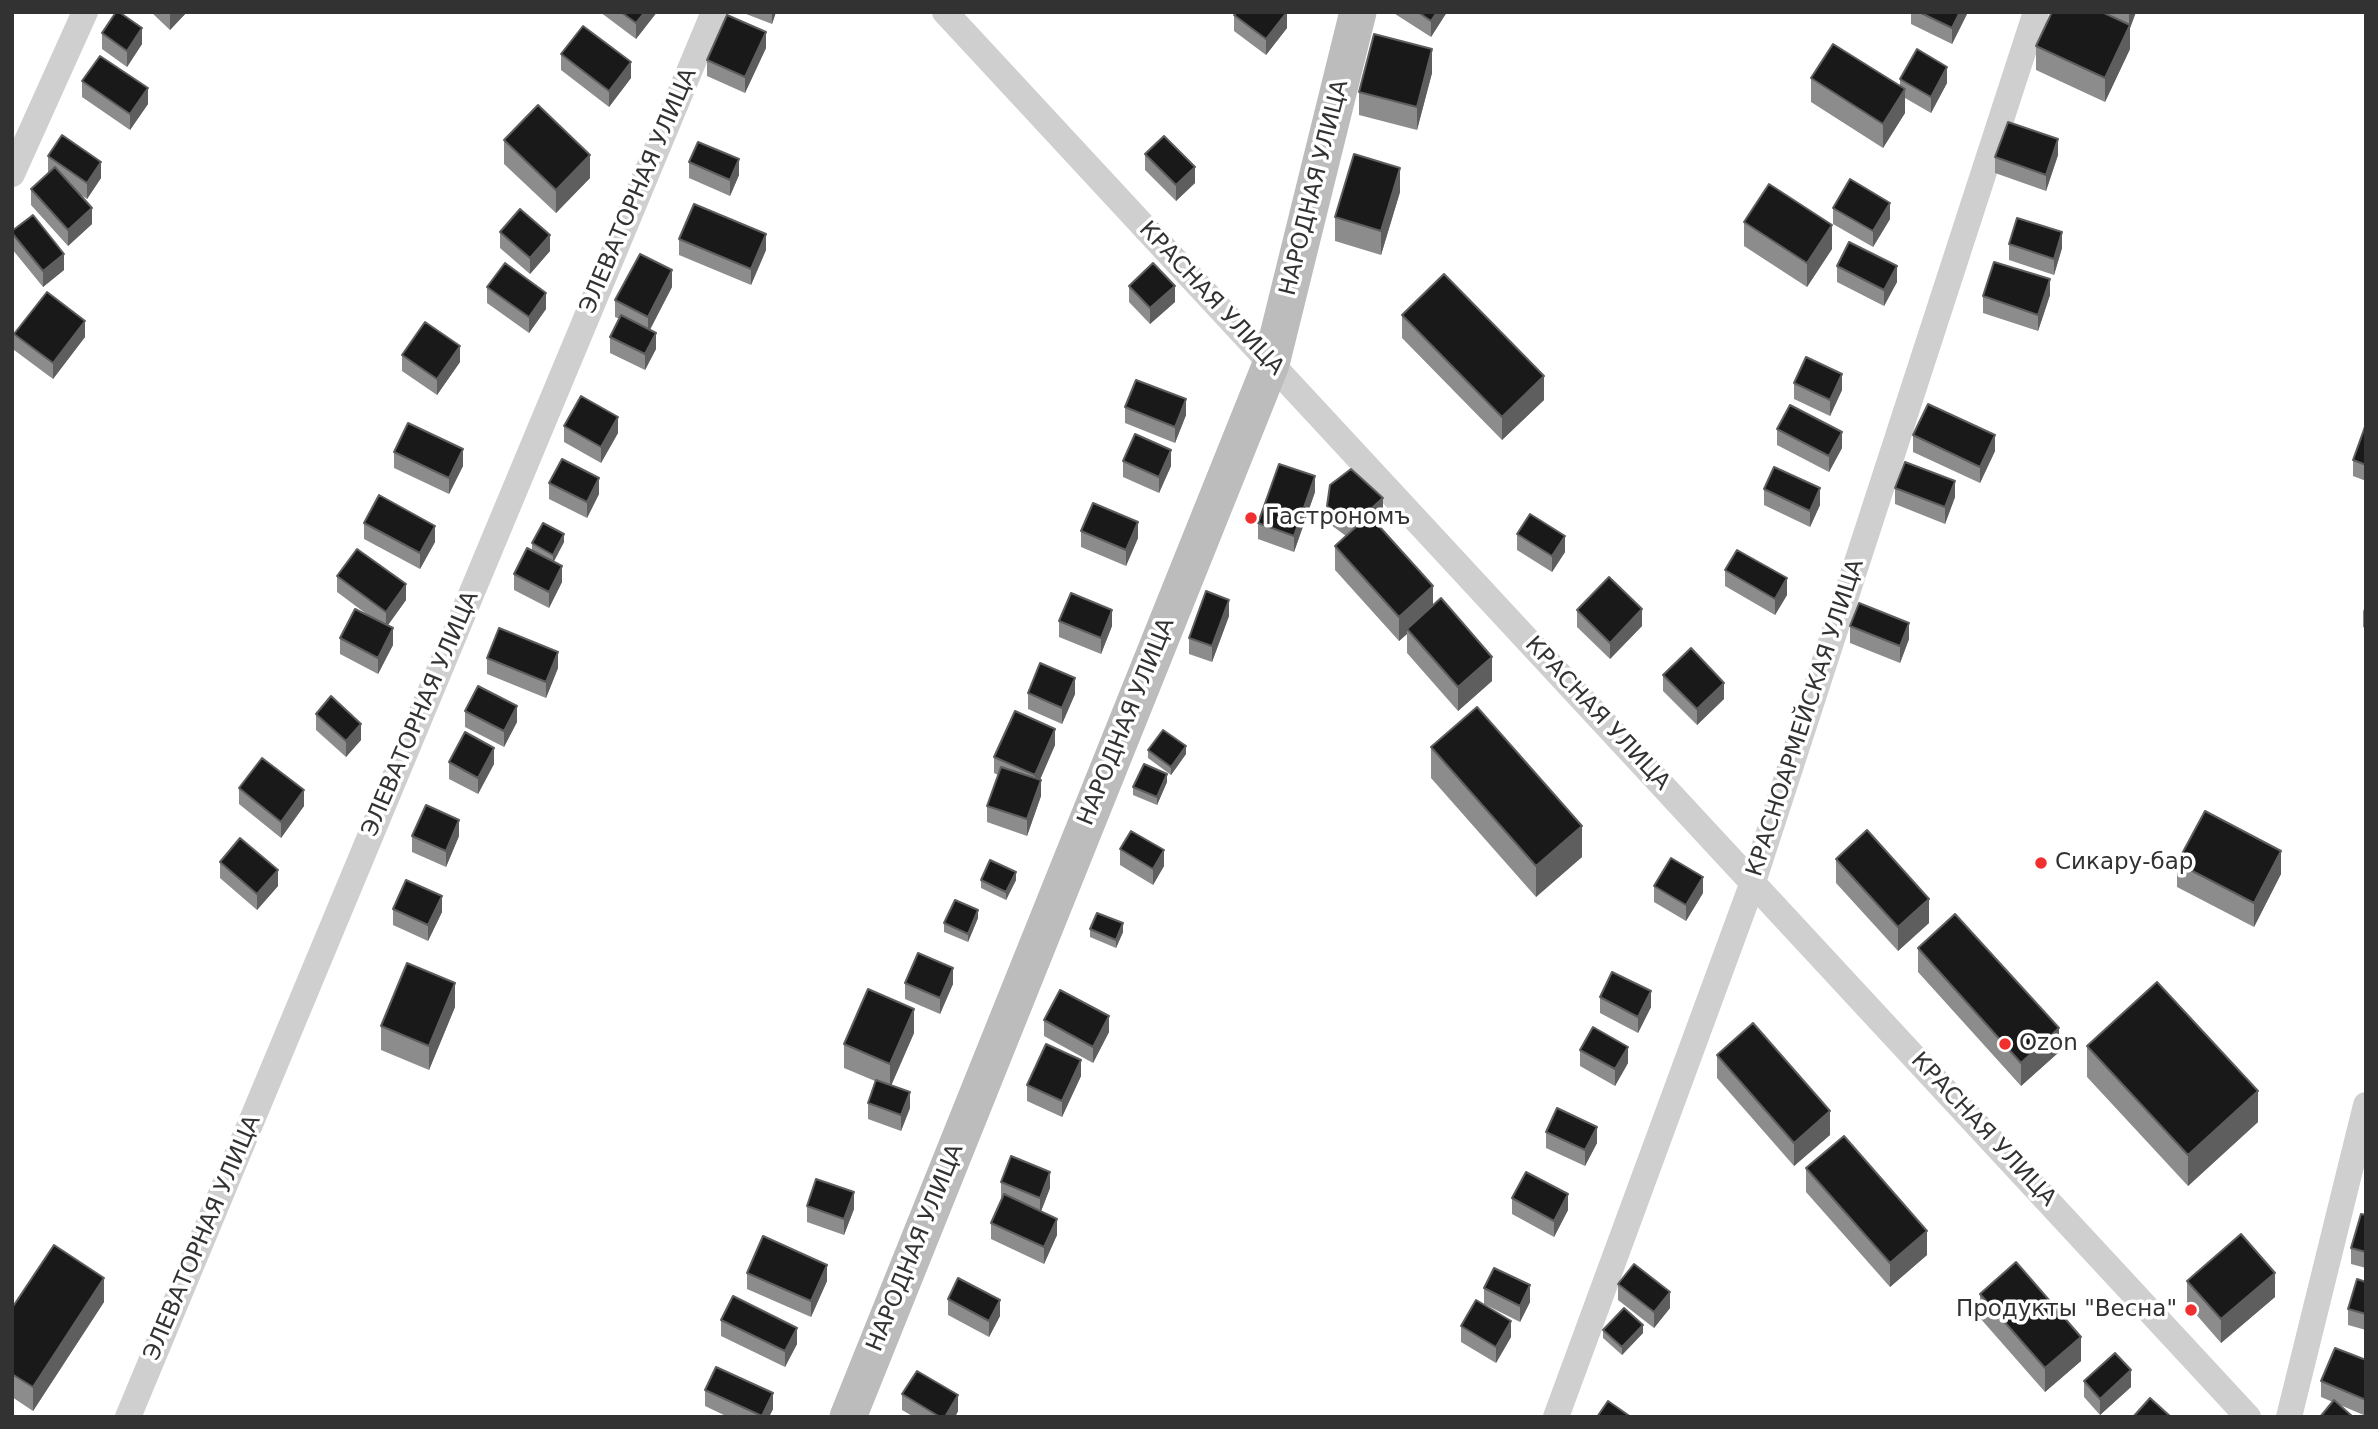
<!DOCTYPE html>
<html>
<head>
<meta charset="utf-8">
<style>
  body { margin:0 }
  #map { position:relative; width:2378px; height:1429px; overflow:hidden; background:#fff; font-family:"DejaVu Sans",sans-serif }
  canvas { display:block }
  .frame { position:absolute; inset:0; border:14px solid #323232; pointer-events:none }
</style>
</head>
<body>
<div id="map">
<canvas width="2378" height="1429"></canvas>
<div class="frame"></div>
</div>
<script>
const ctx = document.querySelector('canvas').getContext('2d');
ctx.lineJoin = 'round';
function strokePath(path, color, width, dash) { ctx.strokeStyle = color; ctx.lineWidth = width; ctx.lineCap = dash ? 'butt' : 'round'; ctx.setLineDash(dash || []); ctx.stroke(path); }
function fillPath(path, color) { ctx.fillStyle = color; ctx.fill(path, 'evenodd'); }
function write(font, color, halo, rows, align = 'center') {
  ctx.font = font + ' "DejaVu Sans",sans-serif'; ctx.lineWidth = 7; ctx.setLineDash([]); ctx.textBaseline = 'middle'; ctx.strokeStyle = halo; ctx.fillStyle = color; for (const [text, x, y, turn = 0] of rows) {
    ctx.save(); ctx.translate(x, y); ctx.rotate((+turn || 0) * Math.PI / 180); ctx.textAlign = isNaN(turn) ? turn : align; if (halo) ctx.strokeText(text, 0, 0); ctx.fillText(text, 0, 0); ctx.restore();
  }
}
strokePath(new Path2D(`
  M945,12l1303,1405
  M12,174l73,-162
  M128,1417l586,-1405
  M1556,1417l197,-535 283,-870
  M2289,1417l77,-312`), '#cfcfcf', 26);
strokePath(new Path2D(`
  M848,1417l423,-1053 87,-352`), '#bcbcbc', 37);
fillPath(new Path2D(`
  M151,12h36l-17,18z
  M600,12h57l-21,27z
  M741,12h35l-4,12z
  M1392,12h55l-16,25z
  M1911,12h56v2l-15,30 -41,-20z
  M2052,12h84l-6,16v21l-25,53 -69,-32v-24z
  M1234,15l53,13 -21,27 -32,-24z
  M102,33l40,11 -15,23 -25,-18z
  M766,48l-21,45 -38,-17v-16z
  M561,54l70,24 -22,29 -48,-37z
  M1432,73l-15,57 -58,-15v-23z
  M1811,78l89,8v-7l47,4 -16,30 -26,-15v15l-22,35 -72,-46z
  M82,81l66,23 -18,26 -48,-33z
  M504,140l86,38 -34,35 -52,-49z
  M1145,154l50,29 -19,18 -31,-31z
  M2058,155l-12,36 -51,-18v-16z
  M48,156l53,22 -14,21 -9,-6 14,31 -24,22 -37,-41v-16l18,-16 -1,-1z
  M689,162l50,13 -9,21 -41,-18z
  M1400,192l-19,63 -46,-14v-24z
  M1833,208l57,11 -17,28 -40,-23z
  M1744,222l88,27 -25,38 -63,-41z
  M12,231l52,39 -21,17 -31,-38z
  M500,232l50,19 -20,23 -30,-26z
  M679,239l87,11 -15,35 -72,-30z
  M2009,244l53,4 -8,27 -45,-15z
  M1837,266l60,16 -13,24 -47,-24z
  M1129,286l46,16 -25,22 -21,-22z
  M487,287l59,22 -17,24 -42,-30z
  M672,287l-22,43 6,19 -11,21 -35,-17v-16l10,-18 -5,-2v-17z
  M2050,295l-12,36 -55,-18v-17z
  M1402,315l142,85 -42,40 -100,-102z
  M14,334l71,3 -32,42 -39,-29z
  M402,355l58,7 -23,33 -35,-24z
  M1794,383l48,7 -12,26 -36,-17z
  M1125,407l61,8 -11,28 -50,-20z
  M2366,424v57l-13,-5v-16z
  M564,426l54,7 -17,30 -37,-21z
  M1777,429l65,19 -13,24 -52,-27z
  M1913,435l82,16 -15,32 -67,-31z
  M394,452l69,14 -14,28 -55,-26z
  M1123,461l48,5 -12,27 -36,-16z
  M549,483l50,11 -12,24 -38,-19z
  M1895,488l60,9 -10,27 -50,-20z
  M1764,489l56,16 -10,22 -46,-22z
  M1315,492l-21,60 -36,-13v-16z
  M1327,506l56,8 -8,7 58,84 59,76 -34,30 -51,-58v-19l-8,7 -64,-71v-24l11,-10 -19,-14z
  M364,523l71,19 -15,27 -56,-30z
  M1081,531l57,7 -12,28 -45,-19z
  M1517,534l48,18 -13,20 -35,-22z
  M564,542l-10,19 8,21 -13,26 -35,-18v-16l18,-24v-7z
  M1725,570l62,25 -12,20 -50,-29z
  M337,576l69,24 -19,26 6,19 -15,29 -38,-20v-16l32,-20 -35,-26z
  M2366,605v24l-3,-2v-16z
  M1577,610l65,16 -32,33 -33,-32z
  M1229,616l-17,46 -23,-8v-16z
  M1059,621l53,5 -11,28 -42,-17z
  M1850,626l59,13 -9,24 -50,-20z
  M487,658l71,10 -12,30 -59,-24z
  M1663,675l61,24 -27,26 -34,-34z
  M1028,693l47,1 -13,30 -34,-15z
  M465,711l52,11 -13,25 -39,-20z
  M316,714l45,26 -15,17 -30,-27z
  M1055,745l-15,35 1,16 -14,40 -40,-14v-16l11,-31 -4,-2v-16z
  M1431,747l151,110 -46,40 -105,-119z
  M1148,750l38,4 -15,21 -23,-17z
  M449,762l45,2 -16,30 -29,-15z
  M1167,782l-10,23 -24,-10v-8z
  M239,788l65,18 -23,32 -42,-34z
  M412,836h47l-13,31 -34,-15z
  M1120,849l44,17 -11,19 -33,-20z
  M1836,859l93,64 -31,28 -62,-68z
  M220,862l58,24 -21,24 -37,-32z
  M2177,863l104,11 -27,53 -77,-40z
  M981,880h35l-10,20 -25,-12z
  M1654,886l49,7 -17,28 -32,-19z
  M393,909l49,3 -14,29 -35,-16z
  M978,918l-10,24 -24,-10v-9z
  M1090,929l33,3 -7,16 -26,-11z
  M1918,948l141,104 -38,34 -103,-114z
  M905,983l48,1 -13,30 -35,-15z
  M1600,997l51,10 -13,26 -38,-20z
  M455,1007l-26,63 -48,-20v-24z
  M1044,1020l65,12 -16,31 -49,-27z
  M914,1033l-23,53 19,22 -9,23 -33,-12v-16l7,-22 -31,-13v-24z
  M2087,1046l171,76 -70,64 -101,-109z
  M1580,1050l48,13 -13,23 -35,-20z
  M1717,1055l113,80 -36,31 -77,-88z
  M1081,1076l-19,41 -35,-16v-16z
  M1546,1132l51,11 -12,23 -39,-18z
  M1806,1168l121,87 -37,32 -84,-95z
  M1001,1182l49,6 -9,23 16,24 -13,29 -53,-25v-16l11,-24 -1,-1z
  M1512,1198l56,12 -14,27 -42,-23z
  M807,1206l47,3 -10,26 -37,-13z
  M2366,1215v53l-15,-4v-16z
  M747,1273l80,8 -16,36 -64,-28z
  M2187,1281l88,16 -54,46 -34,-39z
  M2366,1282v48l-18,-5v-16z
  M1618,1284l52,24 -16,20 -36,-28z
  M1484,1288l46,14 -10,20 -36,-18z
  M1980,1294l101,67 -36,31 -65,-74z
  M948,1299l52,17 -11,21 -41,-22z
  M104,1302l-71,109 -21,-14v-89z
  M721,1320l76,24 -12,23 -64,-31z
  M1461,1326l50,11 -15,26 -35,-21z
  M1603,1330l40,3 -21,22 -19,-17z
  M2366,1360v56l-45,-19v-16z
  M2084,1381l47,6 -31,28 -16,-18z
  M705,1390l68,19 -4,8h-41l-23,-11z
  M902,1394l56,17 -3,6h-41l-12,-7z`), '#8c8c8c');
fillPath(new Path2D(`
  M172,12h15l-17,18v-16z
  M645,12h12l-21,27v-16z
  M772,12h4l-4,12z
  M1287,12v16l-21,27v-16z
  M1437,12h10l-16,25v-16z
  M1960,12h7v2l-15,30v-16z
  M2129,12h7l-6,16v21l-25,53v-24l24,-51z
  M142,28v16l-15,23v-16z
  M766,32v16l-21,45v-16z
  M1432,49v24l-15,57v-23z
  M631,62v16l-22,29v-16z
  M1947,67v16l-16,30v-16z
  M148,88v16l-18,26v-16z
  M1905,89v24l-22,35v-24z
  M2058,139v16l-12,36v-16z
  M590,155v23l-34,35v-23z
  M739,159v16l-9,21v-16z
  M101,162v16l-14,21v-16z
  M1195,167v16l-19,18v-16z
  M1400,168v24l-19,63v-24z
  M1890,203v16l-17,28v-16z
  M92,208v16l-24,22v-16z
  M1832,225v24l-25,38v-24z
  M2062,232v16l-8,27v-16z
  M766,234v16l-15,35v-16z
  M550,235v16l-20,23v-16z
  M64,254v16l-21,17v-16z
  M1897,266v16l-13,24v-16z
  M672,270v17l-24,46v-16z
  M2050,279v16l-12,36v-16z
  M1175,286v16l-25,22v-16z
  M546,293v16l-17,24v-16z
  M85,321v16l-32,42v-16z
  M656,333v16l-11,21v-16z
  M460,346v16l-23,33v-16z
  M1842,374v16l-12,26v-16z
  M1544,376v24l-42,40v-23z
  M1186,399v16l-11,28v-16z
  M618,417v16l-17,30v-16z
  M1842,432v16l-13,24v-16z
  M1995,435v16l-15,32v-16z
  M463,449v17l-14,28v-16z
  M1171,450v16l-12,27v-16z
  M1315,476v16l-21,60v-16z
  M599,478v16l-12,24v-16z
  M1955,481v16l-10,27v-17z
  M1820,488v17l-10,22v-16z
  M1383,498v16l-30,27v-16z
  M1138,522v16l-12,28v-16z
  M435,526v16l-15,27v-16z
  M564,534v8l-11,21v-8z
  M1565,536v16l-13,20v-16z
  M562,566v16l-13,26v-16z
  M1787,578v17l-12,20v-16z
  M406,584v16l-20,28v-16z
  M1433,586v24l-26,19v5l-8,7v-24z
  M1229,600v16l-17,46v-16z
  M1642,609v17l-32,33v-16z
  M1112,610v16l-11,28v-16z
  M1909,623v16l-9,24v-17z
  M393,628v17l-15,29v-16z
  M558,652v16l-12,30v-16z
  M1492,657v24l-34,30v-24z
  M1075,678v16l-13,30v-16z
  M1724,683v16l-27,26v-16z
  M517,706v16l-13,25v-16z
  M361,724v16l-15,17v-16z
  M1055,729v16l-20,46v-16z
  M1186,746v8l-15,21v-8z
  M494,748v16l-16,30v-16z
  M1167,774v8l-10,23v-8z
  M1041,780v16l-14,40v-17z
  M304,790v16l-23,32v-16z
  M459,820v16l-13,31v-16z
  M1582,826v31l-46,40v-31z
  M1164,850v16l-11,19v-16z
  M2281,851v23l-27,53v-24z
  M278,870v16l-21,24v-16z
  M1016,872v8l-10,20v-8z
  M1703,877v16l-17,28v-16z
  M442,896v16l-14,29v-16z
  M1929,899v24l-31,28v-24z
  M978,910v8l-10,24v-8z
  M1123,923v9l-7,16v-8z
  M953,968v16l-13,30v-16z
  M455,983v24l-26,63v-24z
  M1651,991v16l-13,26v-16z
  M914,1009v24l-24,55v-24z
  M1109,1016v16l-16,31v-16z
  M2059,1028v24l-38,34v-23z
  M1628,1047v16l-13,23v-17z
  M1081,1060v16l-19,41v-16z
  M2258,1091v31l-70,64v-31z
  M910,1092v16l-9,23v-16z
  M1830,1111v24l-36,31v-23z
  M1597,1127v16l-12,23v-16z
  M1050,1172v16l-10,26v-16z
  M854,1192v17l-10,26v-16z
  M1568,1194v16l-14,27v-16z
  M1057,1219v16l-13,29v-17z
  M1927,1231v24l-37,32v-24z
  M827,1265v16l-16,36v-16z
  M2275,1273v24l-54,46v-24z
  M104,1278v24l-71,109v-24z
  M1530,1285v17l-10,20v-16z
  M1670,1292v16l-16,20v-16z
  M1000,1300v16l-11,21v-16z
  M1511,1321v16l-15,26v-16z
  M1643,1325v8l-21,22v-8z
  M797,1328v16l-12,23v-16z
  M2081,1337v24l-36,31v-24z
  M2131,1370v17l-31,28v-16z
  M773,1393v16l-4,8h-7z
  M958,1395v16l-3,6h-10z`), '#5e5e5e');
const building = new Path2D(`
  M116,12h3l23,16 -15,23 -25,-18z
  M621,12h24l-9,11z
  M1237,12h50l-21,27 -32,-24z
  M1418,12h19l-6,9z
  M1919,12h41l-8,16z
  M2052,12h50l28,13 -25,53 -69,-32z
  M727,15l39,17 -21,45 -38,-17z
  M583,26l48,36 -22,29 -48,-37z
  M1374,34l58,15 -15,58 -58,-15z
  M1833,44l72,45 -22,35 -72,-46z
  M1917,49l30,18 -16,30 -31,-18z
  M100,56l48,32 -18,26 -48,-33z
  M538,105l52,50 -34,35 -52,-50z
  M2008,122l50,17 -12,36 -51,-18z
  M62,135l39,27 -14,21 -39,-27z
  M1164,136l31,31 -19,18 -31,-31z
  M698,142l41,17 -9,21 -41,-18z
  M1354,154l46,14 -19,63 -46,-14z
  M55,167l37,41 -24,22 -37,-41z
  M1850,179l40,24 -17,28 -40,-23z
  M1769,184l63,41 -25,38 -63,-41z
  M694,204l72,30 -15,35 -72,-30z
  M520,209l30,26 -20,23 -30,-26z
  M33,215l31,39 -21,17 -31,-38v-2z
  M2017,218l45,14 -8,27 -45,-15z
  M1849,242l48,24 -13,24 -47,-24z
  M640,254l32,16 -24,47 -33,-17z
  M1994,262l56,17 -12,36 -55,-19z
  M505,263l41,30 -17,24 -42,-30z
  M1153,263l22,23 -25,22 -21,-22z
  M1444,274l100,102 -42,41 -100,-102z
  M47,292l38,29 -32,42 -39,-29z
  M621,315l35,18 -11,21 -35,-17z
  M425,322l35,24 -23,33 -35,-24z
  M1806,357l36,17 -12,26 -36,-17z
  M1136,380l50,19 -11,28 -50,-20z
  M581,396l37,21 -17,30 -37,-21z
  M1928,404l67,31 -15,32 -67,-32z
  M1790,405l52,27 -13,24 -52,-27z
  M408,423l55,26 -14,29 -55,-26z
  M2366,424v41l-13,-5z
  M1135,434l36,16 -12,27 -36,-16z
  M562,459l37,19 -12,24 -38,-19z
  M1905,462l50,19 -10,26 -50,-19z
  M1279,464l36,12 -21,60 -36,-13z
  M1774,467l46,21 -10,23 -46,-22z
  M1351,469l32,29 -30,27 -26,-19 3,-21z
  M379,495l56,31 -15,27 -56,-30z
  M1093,503l45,19 -12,28 -45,-19z
  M1530,514l35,22 -13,20 -35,-22z
  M1369,515l64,71 -34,31 -64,-71z
  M543,523l21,11 -11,21 -21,-12z
  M527,548l35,18 -13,26 -35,-18z
  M357,549l49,35 -20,28 -49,-36z
  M1737,550l50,28 -12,21 -50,-29z
  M1609,577l33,32 -32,34 -33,-33z
  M1206,591l23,9 -17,46 -23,-8z
  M1071,593l41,17 -11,28 -42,-17z
  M1441,598l51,59 -34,30 -51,-58z
  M1859,603l50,20 -9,23 -50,-20z
  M355,609l38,19 -15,30 -38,-20z
  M499,628l59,24 -12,30 -59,-24z
  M1691,648l33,35 -27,26 -34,-34z
  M1040,663l35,15 -13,30 -34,-15z
  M478,686l39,20 -13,25 -39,-20z
  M331,696l30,28 -15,17 -30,-27z
  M1477,707l105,119 -46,40 -105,-119z
  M1015,711l40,18 -20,46 -41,-18z
  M1163,730l23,16 -15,21 -23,-17z
  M465,732l29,16 -16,30 -29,-16z
  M262,758l42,32 -23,32 -42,-34z
  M1144,764l23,10 -10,23 -24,-10z
  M1001,767l40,13 -14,39 -40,-13z
  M426,805l33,15 -13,31 -34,-15z
  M2205,811l76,40 -27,52 -77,-40z
  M1867,830l62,69 -31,28 -62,-68z
  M1131,831l33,19 -11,19 -33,-20z
  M240,838l38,32 -21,24 -37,-32z
  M1671,858l32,19 -17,28 -32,-19z
  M990,860l26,12 -10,20 -25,-12z
  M406,880l36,16 -14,29 -35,-16z
  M955,900l23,10 -10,24 -24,-11z
  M1097,913l26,10 -7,17 -26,-11z
  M1955,914l104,114 -38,35 -103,-115z
  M918,953l35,15 -13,30 -35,-15z
  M407,963l48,20 -26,63 -48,-20z
  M1612,972l39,19 -13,26 -38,-20z
  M2157,982l101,109 -70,64 -101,-109z
  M868,989l46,20 -24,55 -46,-20z
  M1060,990l49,26 -16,31 -49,-27z
  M1753,1023l77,88 -36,32 -77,-88z
  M1593,1027l35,20 -13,22 -35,-19z
  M1046,1044l35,16 -19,41 -35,-16z
  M876,1080l34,12 -9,23 -33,-12z
  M1557,1108l40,19 -12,23 -39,-18z
  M1844,1136l83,95 -37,32 -84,-95z
  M1011,1156l39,16 -10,26 -39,-16z
  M1526,1172l42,22 -14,27 -42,-23z
  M816,1179l38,13 -10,27 -37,-13z
  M1004,1194l53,25 -13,28 -53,-24z
  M2361,1214l5,1v37l-15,-4z
  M2241,1234l34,39 -54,46 -34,-38z
  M763,1236l64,29 -16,36 -64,-28z
  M54,1245l50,33 -71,109 -21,-13v-66z
  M2016,1262l65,75 -36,31 -65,-74z
  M1634,1264l36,28 -16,20 -36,-28z
  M1494,1268l36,17 -10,21 -36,-18z
  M958,1278l42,22 -11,21 -41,-22z
  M2357,1279l9,3v32l-18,-5z
  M733,1296l64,32 -12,23 -64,-31z
  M1476,1300l35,21 -15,26 -35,-21z
  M1624,1308l19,17 -21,22 -19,-17z
  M2335,1348l31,12v40l-45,-19z
  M2115,1353l16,17 -31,29 -16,-18z
  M716,1367l57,26 -11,23 -57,-26z
  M917,1371l41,24 -13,22h-5l-38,-23z
  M2150,1398l21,19h-38z
  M2334,1400l19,17h-33z
  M1608,1401l23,16h-34z`);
fillPath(building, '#191919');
strokePath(building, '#5e5e5e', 2);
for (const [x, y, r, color] of [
  [1251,518,7,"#f02f2e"],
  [2041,863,7,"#f02f2e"],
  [2005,1044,7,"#f02f2e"],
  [2191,1310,7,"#f02f2e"]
]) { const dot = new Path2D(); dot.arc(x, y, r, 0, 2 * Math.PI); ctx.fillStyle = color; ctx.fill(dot); strokePath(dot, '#fff', 2.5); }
write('23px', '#323232', '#fff', [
  ["НАРОДНАЯ УЛИЦА",1315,188,-76],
  ["ЭЛЕВАТОРНАЯ УЛИЦА",639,191,-67],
  ["КРАСНАЯ УЛИЦА",1211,299,47],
  ["ЭЛЕВАТОРНАЯ УЛИЦА",421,714,-67],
  ["КРАСНАЯ УЛИЦА",1597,714,47],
  ["КРАСНОАРМЕЙСКАЯ УЛИЦА",1806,718,-72],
  ["НАРОДНАЯ УЛИЦА",1127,722,-68],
  ["КРАСНАЯ УЛИЦА",1983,1130,47],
  ["ЭЛЕВАТОРНАЯ УЛИЦА",203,1238,-67],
  ["НАРОДНАЯ УЛИЦА",916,1248,-68]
]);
write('23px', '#323232', '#fff', [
  ["Гастрономъ",1265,518],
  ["Сикару-бар",2055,863],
  ["Ozon",2019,1044],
  ["Продукты \"Весна\"",2177,1310,"right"]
], 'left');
</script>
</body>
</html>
